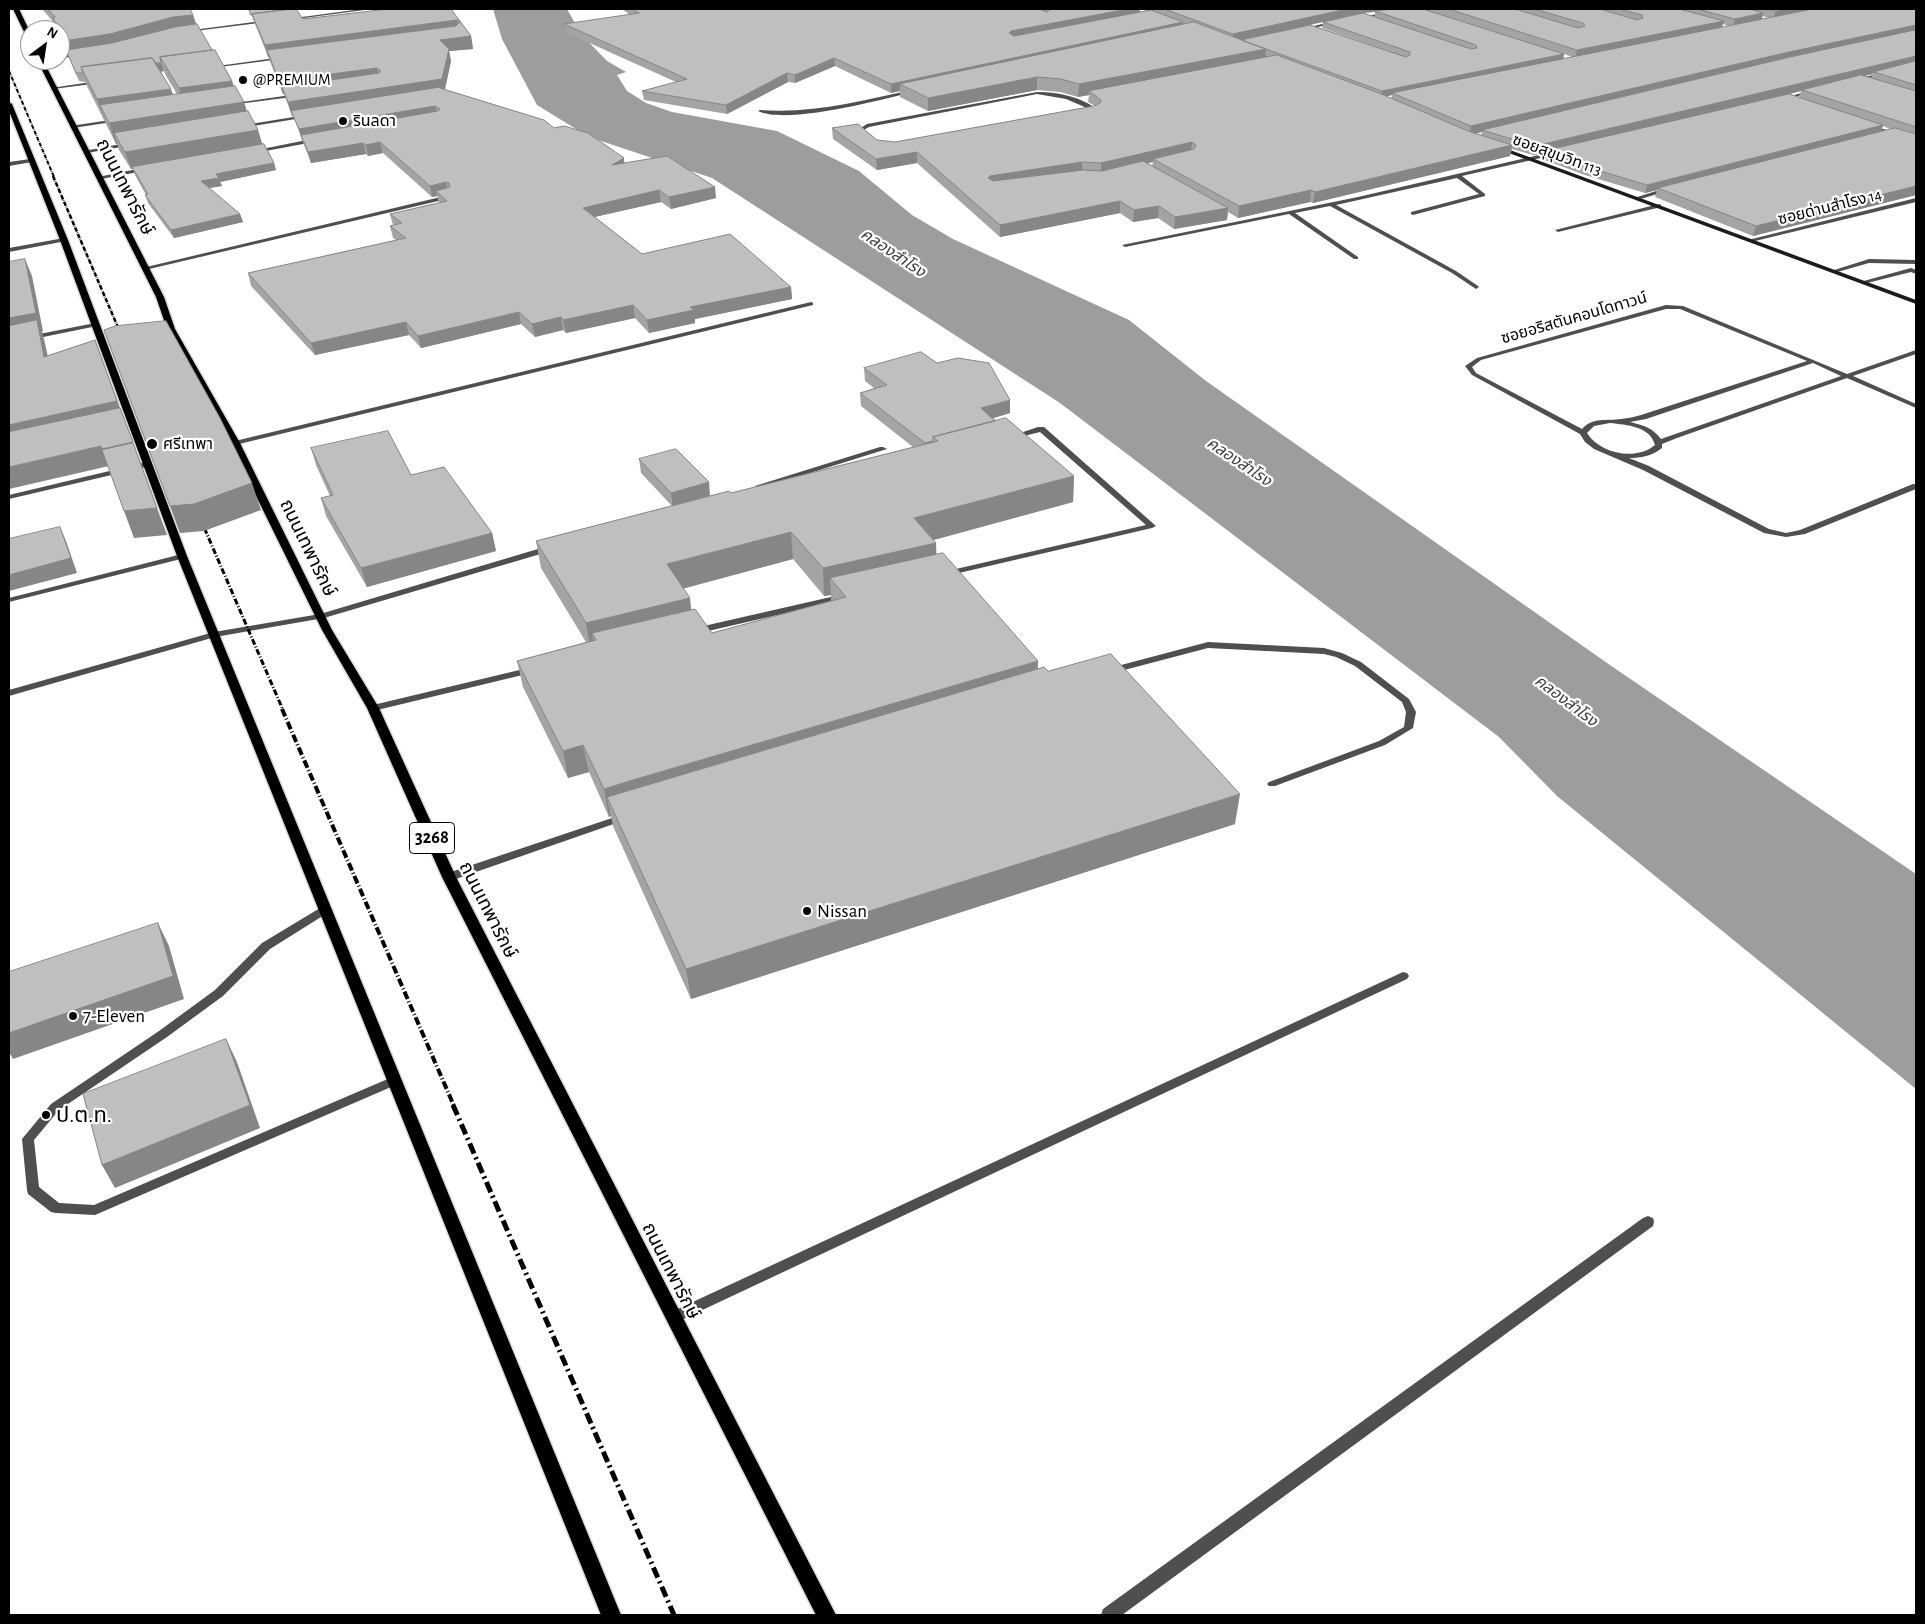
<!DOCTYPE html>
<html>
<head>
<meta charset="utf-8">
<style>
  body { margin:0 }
  #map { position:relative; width:1925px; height:1624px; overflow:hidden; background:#fff; font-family:"Alegreya Sans",sans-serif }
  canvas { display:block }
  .frame { position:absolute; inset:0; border:10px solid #000; pointer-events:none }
  .north { position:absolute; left:20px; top:20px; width:50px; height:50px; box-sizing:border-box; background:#fff; border:1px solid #999; border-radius:50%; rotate:31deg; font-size:14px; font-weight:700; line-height:20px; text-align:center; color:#000 }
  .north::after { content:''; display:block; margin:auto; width:18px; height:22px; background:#000; clip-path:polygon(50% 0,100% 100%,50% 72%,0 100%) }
</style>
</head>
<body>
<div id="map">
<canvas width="1925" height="1624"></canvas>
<div class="frame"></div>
<div class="north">N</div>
</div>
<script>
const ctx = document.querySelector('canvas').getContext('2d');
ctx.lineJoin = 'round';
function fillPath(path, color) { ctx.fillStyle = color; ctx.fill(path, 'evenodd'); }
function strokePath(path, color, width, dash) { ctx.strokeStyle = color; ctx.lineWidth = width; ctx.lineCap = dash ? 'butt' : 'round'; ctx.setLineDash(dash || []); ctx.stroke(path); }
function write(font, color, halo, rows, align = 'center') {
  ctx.font = font + ' "Alegreya Sans","Noto Sans Thai",sans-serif'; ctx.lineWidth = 4.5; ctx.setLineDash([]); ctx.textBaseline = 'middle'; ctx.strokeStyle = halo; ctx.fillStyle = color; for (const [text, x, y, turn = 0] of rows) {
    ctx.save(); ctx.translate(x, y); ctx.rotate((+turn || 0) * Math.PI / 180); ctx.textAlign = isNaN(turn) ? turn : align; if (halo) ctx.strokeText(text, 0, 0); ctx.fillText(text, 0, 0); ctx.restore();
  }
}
fillPath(new Path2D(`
  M493,9h74l8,14 2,7 30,31 19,11 -9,3 10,16 19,12 26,9 105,19 82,40 53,44 41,24 176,81 77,61 401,282 309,211v215l-359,-293 -58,-59 -439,-334 -348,-225 -123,-41 -52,-32 -35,-66z`), '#9d9d9d');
const primary = new Path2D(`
  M13,9h6l11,23v8l-3,-2z
  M37,60h6l121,237 11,32 65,114 92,187 47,78 77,169 380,738h-20l-374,-738 -75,-169 -45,-78 -92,-187 -63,-114 -11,-32z
  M9,102l3,2 56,136 119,316 434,1059h-20l-424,-1059 -117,-316 -51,-129z`);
strokePath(primary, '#dbdbdb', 3);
fillPath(new Path2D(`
  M1037,92c21,0 46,5 62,19l-6,4 -198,36 -16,-2 -23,-18 11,-7zM1037,94l29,5 28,12 -3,2 -196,34h-13l-20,-16 7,-4z
  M1869,259l47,1v4l-47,-1 -35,10 -3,-2z
  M1911,268l5,2v4l-5,-2 -48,12 -3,-2z
  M1038,427h6l112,99 -4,2 -206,48h-3v-4l203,-47 -106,-93 -28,7 -4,-2z
  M844,594l3,1v4l-152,35 -4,-3 4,-3z
  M1208,642l116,6 18,5 19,9 48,37 7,13 -3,16 -28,17 -110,41h-6l-2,-2 2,-2 110,-41 25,-14 2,-15 -4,-10 -47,-36 -19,-9 -12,-3 -116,-6 -99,26 -4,-3 1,-2z
  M532,667l4,3 -1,2 -162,39 -5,-3 5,-3z
  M624,814l4,1 1,2 -1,2 -175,61 -4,1 -5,-4 1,-3z
  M325,905l4,1 1,3 -1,3 -59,37 -47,47 -56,41 -108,73 -25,30 5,47 20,16 35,2 296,-127 4,-2 4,2 2,3 -2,3 -303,131 -39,-2 -5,-1 -23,-18 -1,-4 -5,-51 29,-35 108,-73 56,-41 47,-47z`), '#4f4f4f');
fillPath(new Path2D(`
  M362,9h10l-83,11 -2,-1z
  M1153,9h8l-19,4 -2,-1z
  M1407,9h8l-58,10 -2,-1z
  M269,20l-2,2 -80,10 -2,-1z
  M1335,21l2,2 -34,7 -2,-1z
  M83,54l-2,2 -21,2v-2z
  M283,57l-2,2 -69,9 -2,-1z
  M1886,72l2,2 -34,7 -2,-1z
  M98,81l2,2 -47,6 -2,-1z
  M911,90l2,2c-33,8 -126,33 -155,19l2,-1c52,4 101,-9 151,-20z
  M1813,90l2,2 -34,8 -2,-1z
  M298,94l2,2 -70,9 -2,-1z
  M306,115l2,2 -67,11 -3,-2z
  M117,119l2,2 -46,7 -3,-2z
  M1867,124l49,15v3l-49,-16z
  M317,138l2,3 -64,12 -3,-2z
  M131,142l2,3 -46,8 -3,-2z
  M1556,151l3,2 -1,1 -96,22 23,18v2l-72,19 -2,-1v-2l68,-18 -22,-16 -121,27 120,66 22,15 1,1 -3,2 -24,-16 -122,-67 -35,7 63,44v2h-4l-65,-45 -164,33 -3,-2 236,-48z
  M30,159l2,1v2l-23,4v-4z
  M147,167l2,1v2l-48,9 -3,-2z
  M1669,187l3,2 -1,1 -34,10 -3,-2z
  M449,195l2,1v2l-306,72 -3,-2z
  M1916,198v4l-165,40 -3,-2z
  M1659,204l2,1v2l-103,25 -3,-2z
  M64,238l3,2 -1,1 -57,11v-4z
  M811,302l2,1v2l-578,140 -4,-2 4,-2z
  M1666,305l17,1 164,68 69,-24v4l-63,22 63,28v4l-69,-30 -170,60 -15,6v4c-10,8 -21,10 -33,10l20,8 120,63 17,4 14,-3 113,-46h3v5l-111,45 -19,3 -22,-4 -121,-63 -49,-21 -9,-7 -5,-8 -108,-59 -7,-9 12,-8zM1666,309h14l127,52 -166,54c-6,2 -13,3 -20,4 -14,2 -29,-2 -39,10l-106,-56 -4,-6 9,-7zM1813,363l28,13 -180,63c-8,-11 -18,-14 -31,-17l16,-3zM1610,423c17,2 40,3 45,22 -19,16 -55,9 -68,-12l7,-7z
  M95,323l2,1v2l-88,18v-4z
  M880,447h3l4,2 -125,39h-6l-1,-2z
  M147,462l4,2 -1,2 -141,33v-4z
  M548,546h6l1,2 -1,2 -230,68 -109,19 -206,59v-6l205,-58 106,-18z
  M182,554h3v4l-176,44v-4z
  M1403,972l4,1 2,3 -2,3 -728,342 -5,2 -5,-2 -2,-4 2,-4z
  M1648,1216l5,2 1,4 -1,4 -531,389h-21l2,-6 540,-391z`), '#4f4f4f');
fillPath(new Path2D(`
  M1498,147h4l414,153v4l-418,-155z`), '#1c1c1c');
fillPath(primary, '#000');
strokePath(new Path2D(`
  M9,71l45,106`), '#000', 2, [4, 1, 0.5, 1]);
strokePath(new Path2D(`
  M53,176l70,163`), '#000', 2.5, [4.5, 1, 0.5, 1]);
strokePath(new Path2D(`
  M200,518l83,192`), '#000', 3, [6, 2, 1, 2]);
strokePath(new Path2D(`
  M282,709l172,397`), '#000', 4, [8, 2.5, 1, 2.5]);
strokePath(new Path2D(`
  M453,1105l221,510`), '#000', 5, [11, 4, 2, 4]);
fillPath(new Path2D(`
  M42,9h148l3,6 3,9 36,57 2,6 10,15 3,10 15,33 12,18 2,7 -56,12 2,4 -13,2 31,26 3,8 -69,16 -26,-35 -3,-8h1l-11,-20 -2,-6h-2l-12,-19 -2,-6h-1l-29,-58 -1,-4 -7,-1 -19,-44v-7h-3l-2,-6zM164,71l2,5 11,18 -4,1 -12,-23z
  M249,9l54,10 148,-10 20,27 2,13 -24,2 2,10 -6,29 109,38 70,30v5l92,35 -45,11 -10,-7 -66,15 47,37 149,33 1,12 -97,20v4l-46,10 -14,-15 -69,15 -3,-3 -28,7 -14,-13 -100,24 -12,-13 -94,20 -64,-69 -3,-13 148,-33 -3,-2 -3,-12 3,-1 -3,-11 49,-11 -2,-7 -5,1 -49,-44 -15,3 -2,-2 -55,9 -9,-23 -9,-25 -1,1 -8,-22h-1z
  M622,9h1294v186l-163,41 -98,-39 2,-7 -12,3 -60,-18 -43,-16 2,-6 -11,2 -21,-6 -2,7 -197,47 -3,-1 -72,16 -10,-6 -1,8 -53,9 -16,-11 -25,4 -13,-9 -120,24 -83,-74 -40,7 -44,-31 -1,-11 45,12 18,2 200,-36 -7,-4 1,-7 -11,2 -18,-5 -23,-2 -109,21 -28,-14v-6l-9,2 -56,-27 -40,17 -7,-1 -61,32 -83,-14 -2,-9 34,-9 -111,-50 -1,-8 66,-9zM1140,9l8,2 -8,1zM1375,12v5l-12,-4zM1362,13l-39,9 -1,6 75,26 -87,-29zM1763,16l5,2 -6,1zM1723,24l5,2 -6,1zM1564,54l8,3 -9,2zM1873,74l-2,4 -7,-2zM1801,91l-2,6 -9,-3zM1392,95l-1,4 -5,-3zM1883,126l7,3h1l-10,2zM1482,132l-1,3 -5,-2zM1153,162l-1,4 -5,-3z
  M864,368l146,45 -17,5 81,58 -1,26 -140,38 3,3v11l102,107 -1,8 11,2 187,153 -544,175 -78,-173 -2,-10 -2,1 -20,-45 -21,6 -45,-91 -6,-26 69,-19 -45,-74 -5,-27 136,-35 -31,-33 -2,-14 71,37 -10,3 31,-6 182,-46 -52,-41 -1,-13 14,-5 -9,-7zM793,559l31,37 7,-1v6l-119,32 -21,-23 -8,-22z
  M311,448l100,27 81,58 4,18 -129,36 -41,-71 -5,-18 9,-2 -14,-31z`), '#a4a4a4');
fillPath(new Path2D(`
  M1128,9h12v5l-129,25 -2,-6 2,-2z
  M1347,9h56l-41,4 -130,29 1,-8z
  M1787,9h37l-51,10 3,-8z
  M1763,13l-2,8 -28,6 2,-8z
  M193,15l4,12 -83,19 -47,7 -4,-12 110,-24z
  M457,20l3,12 -193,18 2,7h-1l-3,-12z
  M1724,21l-3,8 -146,29 2,-8z
  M1183,22l-1,8 -282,54v7l-9,2v-9z
  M1916,25v8l-434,97v2l-13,3 2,-9 318,-74z
  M471,36l2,13 -24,2 2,10 -7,31 -153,19 2,4 -1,1 -4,-14 154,-23 -2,-39z
  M1266,49l-1,12 -176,30v4l-11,2 1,-13z
  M1564,54l-1,7 -171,32v2l-11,3 1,-7z
  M1916,56v8l-42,8 -1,2 -68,16h-3l-1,1 -254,61 -3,-1v2l-11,2 2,-9z
  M834,58l1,8 -40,17v-8z
  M161,63l3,8 -76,10 -4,-8z
  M377,68l3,12 -98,7 2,7h-1l-4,-13z
  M787,73l1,9 -61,32 -1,-9z
  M1037,77v13l-109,21v-13z
  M232,81l5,19 -52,8 -6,-20z
  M171,89l7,20 -78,-4 4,14 -7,-20z
  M244,102l6,20 -136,11 3,11h-1l-7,-21z
  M435,106l3,10 -137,19 1,5 -3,-11z
  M1883,125l-3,8 -222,55 -1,2 -12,3 2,-8z
  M258,130l5,16 -131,21 1,2h-2l-6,-17z
  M380,142l3,11 -15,3 -2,-11z
  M1192,142l-1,11 -38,6v3l-52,12v-11z
  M363,143l3,11 -55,9 -3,-11z
  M1512,145l-2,11 -197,47 2,-11z
  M917,152v11l-40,7 -1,-11z
  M624,158l1,12 -13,-5z
  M1082,162v11l-92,14 -2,-9 2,-2z
  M274,163l2,7 -56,12 2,4 -19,3 -2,-8 15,-7z
  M446,182l3,11 -13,-2 1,5 -5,1 -2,-11z
  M1916,186v9l-163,41 3,-10z
  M715,187l1,11 -45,11 -2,-12z
  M659,190l2,12 -76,17 -2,-11z
  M1311,190l-1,12 -72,16 1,-12z
  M1120,201v12l-120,24v-12z
  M1159,206l-1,12 -25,4 1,-12z
  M1228,208l-1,12 -53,9 1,-12z
  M240,214l3,8 -69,16 -3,-8z
  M25,259l7,17 11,55 -1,1 2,7 8,36 -43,-37v-20z
  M791,287l1,12 -97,20v4l-46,10 -2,-13 43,-13z
  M633,305l2,13 -69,15 -3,-13z
  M519,312l2,12 -100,24 -3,-12z
  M561,317l2,13 -28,7 -3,-13z
  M406,322l3,13 -94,20 -4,-12z
  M95,340l72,195 -33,3 -10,-27 -15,-45 -100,23v-22l92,-21 32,-4 -124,4v-21z
  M1010,400v13l-29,9v-14z
  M933,441v13l-8,2v-13z
  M1074,476l-1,26 -158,43 -1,-27z
  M709,482l1,14 -37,11 -2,-14z
  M252,483l9,27 -57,21 -24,2 -10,-27z
  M60,527l6,14 11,32 -68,18v-16z
  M791,532l2,27 -122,33 -4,-28z
  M492,533l4,18 -129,36 -6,-19z
  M936,543l1,28 -107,7 1,17 -7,1 -1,-28z
  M690,598l3,28 -97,14 -4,-7 3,17 -4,1 -5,-28z
  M1038,661l-1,26 -430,110 4,19 -2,1 -5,-28 29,-9z
  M583,745l6,27 -21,6 -5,-27z
  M1240,794l-5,30 -544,175 -5,-30z
  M158,923l11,23 15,53 -171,60 -4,-7v-19z
  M226,1039l11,23 23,66 -145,60 -13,-23z`), '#868686');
const building = new Path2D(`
  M48,9h142l3,6 -20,2 -63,17 -47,7 -3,-6v-5h-2l-5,-13h2z
  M249,9h42l-39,5v1h-1z
  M291,9h5l7,10 85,-10h63l20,27 -31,4 9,9 -7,30 -154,23 -6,-15 97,-14 2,-2 -4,-3 -98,13 -12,-31 189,-24 4,-4 -3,-2 -192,25 -13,-31z
  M632,9h407l8,3 4,-3h77l-117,22 -2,2 5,3 137,-26 32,12 -292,62 -57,-26 -39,17 -8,-2 -61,32 -84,-14 45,-12 -123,-55 75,-11z
  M1165,9h182l-114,25z
  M1394,9h29l141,45 -182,37 -141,-51 69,-15 96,32 4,-2v-3l-87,-30 40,-9 108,36 6,-1 -1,-3 -101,-34z
  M1449,9h66l63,19 7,-2 -2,-3 -49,-14h66l37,11 6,-2 -1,-3 -23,-6h60l45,12 -147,29z
  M1698,9h52l13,4 -28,6z
  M1767,9h20l-11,2z
  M1813,9h103v16l-127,27 -318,74 -79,-33z
  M1194,22l72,27 -187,35 -18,-5 -24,-2 -109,21 -28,-14z
  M197,24l15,26 -52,7 1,6h-5l-4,-5 -71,9 2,6h-7l-10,-23 46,-7 63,-16z
  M1916,30v26l-381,90 -53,-16 308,-73z
  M215,50l17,31 -53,7 -19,-31z
  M1277,55l102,38 89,38 44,14 -197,47 -4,-2 -72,16 -86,-47 41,-10 2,-4 -4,-3 -91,21 -19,-1 -92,14 -2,2 5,3 90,-11 19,1 41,-10 85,47 -53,9 -16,-11 -25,4 -14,-9 -120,24 -83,-73 -41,7 -44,-31 26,-4 19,16 18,2 199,-36 6,-3 1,-3 -12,-9z
  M152,58l19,31 -74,10 -16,-32z
  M1916,61v24l-42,-13z
  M1861,75l55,16v36l-114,-37z
  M235,86l9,16 -135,21 -9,-18z
  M441,87l-1,1 104,32 10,8 10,-2 24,7 36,25 -12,7 55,-9 48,31 -46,10 -10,-7 -76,18 59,46 88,-20 61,53 -101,20 4,3 -47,10 -14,-15 -70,15 -2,-3 -29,7 -13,-12 -101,24 -12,-14 -95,21 -63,-70 158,-35 -16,-12 12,-3 -12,-9 57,-13 -11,-10 14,-4 -1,-4 -3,-1 -16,4 -50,-44 -14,3 -3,-2 -55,9 -7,-17 137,-24 2,-2 -5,-3 -136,23 -8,-18z
  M1789,94l94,31 -236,60 -60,-18 -43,-16z
  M248,111l10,19 -133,22 -11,-19z
  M1895,128l21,6v52l-160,40 -98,-38z
  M264,144l10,19 -58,11 3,4 -18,3 39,33 -69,16 -26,-35 3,-1 -16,-27z
  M25,259l11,54 -27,5v-56z
  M37,320l7,37 51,-17 22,61 -108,24v-99z
  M166,321l54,97 32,65 -58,21 -24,2 -66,-176 11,-4z
  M921,352l16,11 21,-5 31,5 21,37 -29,8 14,13 -62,16v4l-8,2 -65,-50 27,-8 -23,-17z
  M120,408l13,34 -31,7 -1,-3 -92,21v-35z
  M1006,418l68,58 -160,42 22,25 -113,25 -32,-36 -124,32 23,34 -104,25 -50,-82 193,-50 2,2 207,-52 -5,-4z
  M388,431l23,44 33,-8 48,66 -131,35 -40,-70 12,-3 -22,-47z
  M133,443l24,65 -33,3 -22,-61z
  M676,449l33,33 -38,11 -32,-34z
  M60,527l11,31 -62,17v-36z
  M943,553l95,108 -405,119 -29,9 -21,-44 -20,6 -46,-90 79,-21 -4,-7 103,-24 17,24 134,-36 -16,-19z
  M1111,654l129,140 -554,175 -79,-172 437,-130 4,4z
  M158,923l15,53 -164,57v-61z
  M226,1039l24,66 -148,60 -19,-71z`);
fillPath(building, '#bfbfbf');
strokePath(building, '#868686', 1);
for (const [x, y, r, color] of [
  [243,80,5,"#000"],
  [343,121,5,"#000"],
  [152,444,6,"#000"],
  [807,911,5,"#000"],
  [73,1016,5,"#000"],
  [46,1115,5,"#000"]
]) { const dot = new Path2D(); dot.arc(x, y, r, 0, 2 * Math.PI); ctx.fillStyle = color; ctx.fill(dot); strokePath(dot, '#fff', 2); }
write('16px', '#000', '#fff', [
  ["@PREMIUM",253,80],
  ["รินลดา",353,121],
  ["ศรีเทพา",163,444]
], 'left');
write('16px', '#000', '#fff', [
  ["ซอยสุขุมวิท 113",1557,155,20],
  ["ซอยด่านสำโรง 14",1830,207,-14],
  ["ซอยอริสตันคอนโดทาวน์",1574,318,-16]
]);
write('italic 16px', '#3e3e3e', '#fff', [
  ["คลองสำโรง",893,253,34],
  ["คลองสำโรง",1239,462,34],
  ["คลองสำโรง",1566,701,37]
]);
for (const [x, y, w] of [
  [432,838,45]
]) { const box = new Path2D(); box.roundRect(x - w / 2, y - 15.5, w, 31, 4); ctx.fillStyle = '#fff'; ctx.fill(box); strokePath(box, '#000', 1); }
write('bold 18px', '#000', null, [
  ["3268",432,838]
]);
write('19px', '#000', '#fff', [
  ["ถนนเทพารักษ์",125,187,63],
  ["ถนนเทพารักษ์",308,548,64],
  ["ถนนเทพารักษ์",488,910,63],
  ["ถนนเทพารักษ์",671,1271,63]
]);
write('19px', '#000', '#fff', [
  ["Nissan",817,911],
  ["7-Eleven",83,1016]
], 'left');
write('22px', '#000', '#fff', [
  ["ป.ต.ท.",56,1115]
], 'left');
</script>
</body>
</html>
